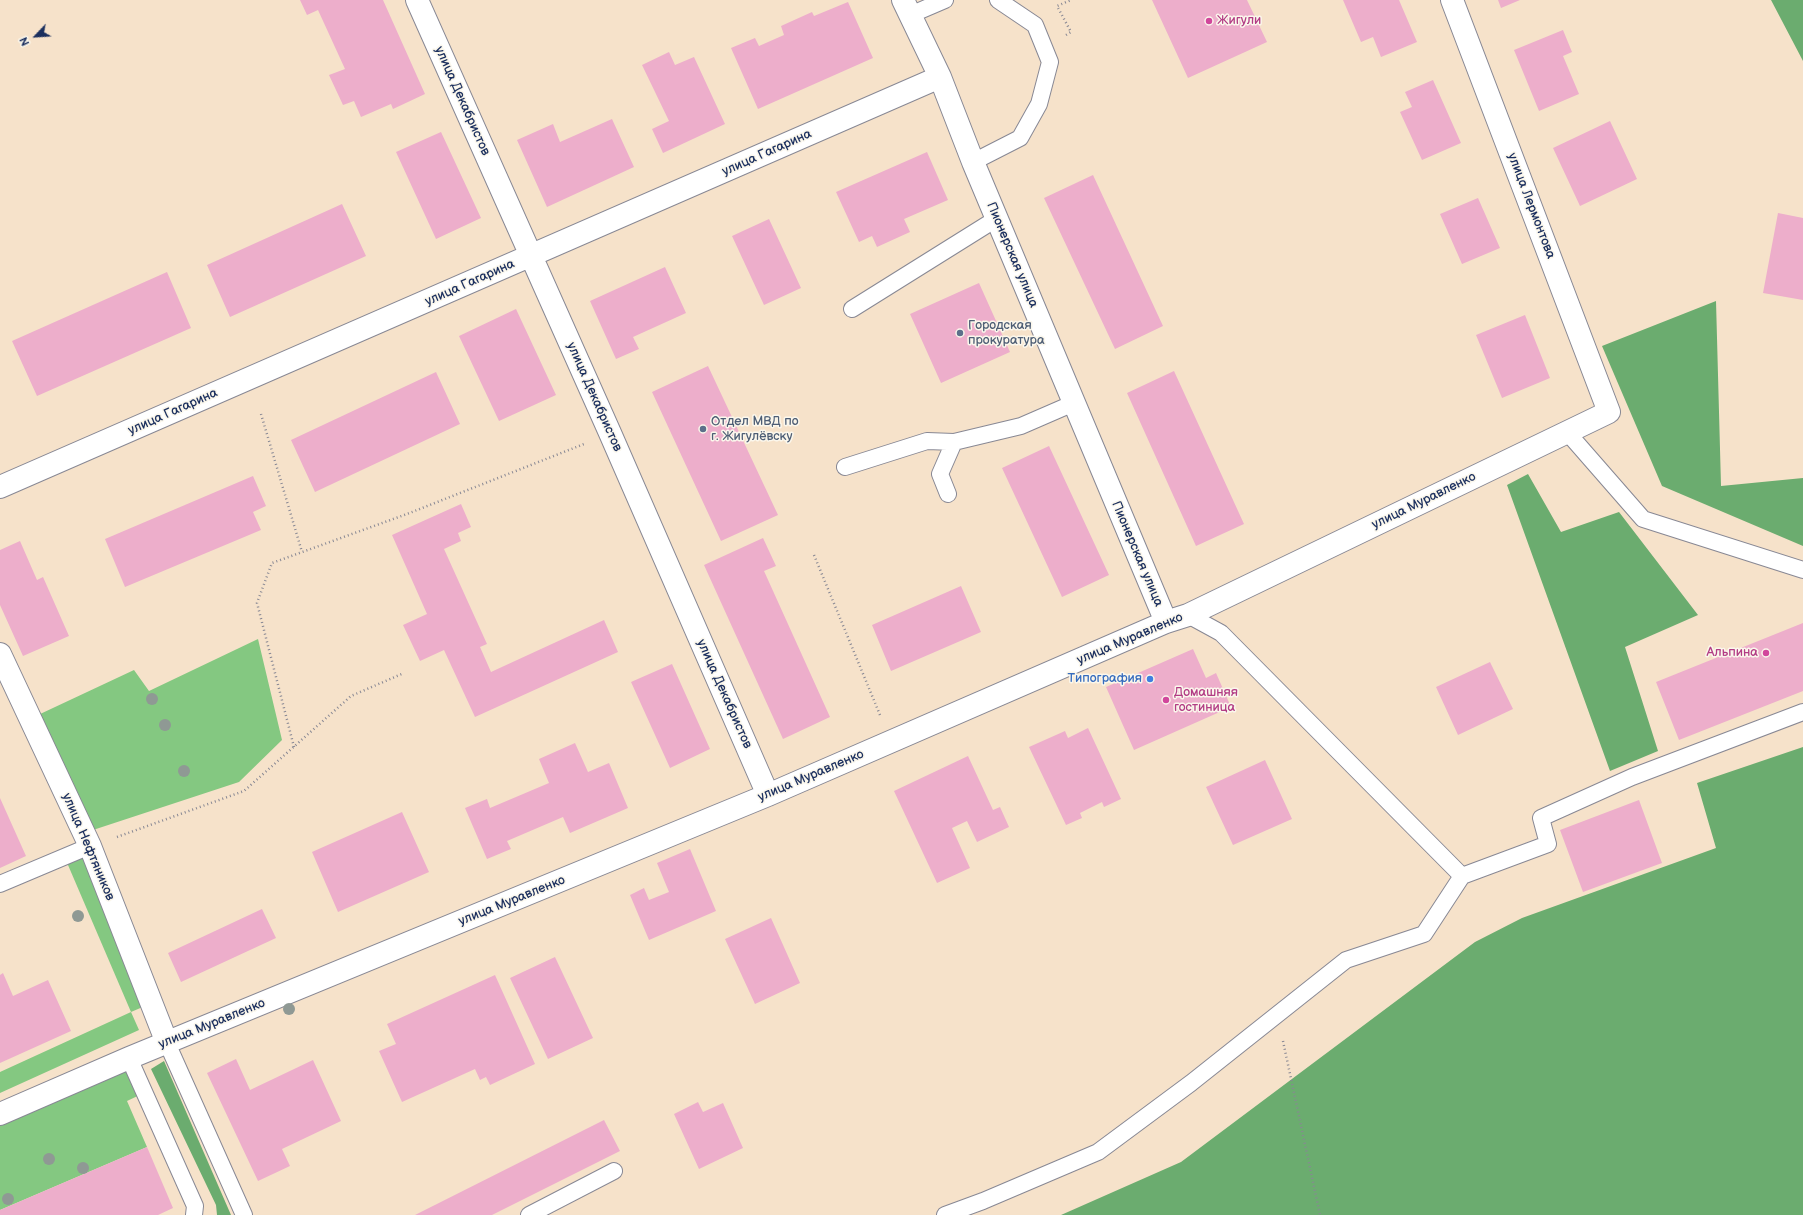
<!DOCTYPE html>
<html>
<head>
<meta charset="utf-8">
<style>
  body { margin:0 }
  #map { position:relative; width:1803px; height:1215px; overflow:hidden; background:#f6e2ca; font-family:"Balsamiq Sans",sans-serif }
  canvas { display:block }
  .north { position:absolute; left:16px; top:16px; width:40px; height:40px; -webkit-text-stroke:3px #fbf7ec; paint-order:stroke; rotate:245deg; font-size:11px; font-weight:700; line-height:16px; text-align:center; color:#1b2f5e }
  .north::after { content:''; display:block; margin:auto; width:14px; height:18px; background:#1b2f5e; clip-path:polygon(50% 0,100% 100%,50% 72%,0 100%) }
</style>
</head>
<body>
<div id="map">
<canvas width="1803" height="1215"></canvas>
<div class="north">N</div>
</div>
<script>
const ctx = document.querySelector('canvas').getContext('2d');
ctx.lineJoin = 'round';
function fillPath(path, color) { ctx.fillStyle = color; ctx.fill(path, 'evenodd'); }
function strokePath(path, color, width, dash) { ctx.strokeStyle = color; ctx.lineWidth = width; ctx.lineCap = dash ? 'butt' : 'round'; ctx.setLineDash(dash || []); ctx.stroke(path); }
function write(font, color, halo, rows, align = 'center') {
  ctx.font = font + ' "Balsamiq Sans",sans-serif'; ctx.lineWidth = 3; ctx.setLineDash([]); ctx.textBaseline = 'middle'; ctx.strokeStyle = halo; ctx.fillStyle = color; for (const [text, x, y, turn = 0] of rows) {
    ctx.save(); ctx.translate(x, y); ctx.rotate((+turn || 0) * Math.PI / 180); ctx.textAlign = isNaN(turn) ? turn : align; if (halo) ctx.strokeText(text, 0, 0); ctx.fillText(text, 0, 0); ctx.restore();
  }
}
fillPath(new Path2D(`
  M258,639l24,101 -43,42 -146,48 -55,-115 96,-45 15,21z
  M90,846l62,157 -21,9 8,18 -139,63v-21l131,-60 -66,-154z
  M129,1058l15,35 -17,8 20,46 -147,63v-96z`), '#84c881');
fillPath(new Path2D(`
  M1771,0h32v61z
  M1716,301l5,185 82,-8v68l-141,-60 -60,-140z
  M1528,474l33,58 58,-20 79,103 -73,32 33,104 -48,20 -103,-286z
  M1803,747v468h-742l120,-53 294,-220 47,-24 194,-70 -19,-65z
  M164,1061l67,154h-14l-1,-10 -65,-136z`), '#6bac6f');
fillPath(new Path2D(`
  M300,0h83l42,94 -32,15 -2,-5 -30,13 -7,-16 -11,4 -14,-30 16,-6 -27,-59 -11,5z
  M1152,0h95l20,42 -79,36z
  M1343,0h56l18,42 -36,15 -8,-20 -12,5z
  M1498,0h22l-19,8z
  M848,2l25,56 -115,51 -27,-61 24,-10 4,8 25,-11 -3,-9 31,-14 2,4z
  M1563,30l9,22 -9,4 16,38 -40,17 -25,-61z
  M669,52l6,13 19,-8 31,67 -62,29 -11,-24 17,-8 -27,-56z
  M1433,80l28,63 -39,17 -22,-48 12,-5 -7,-15z
  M612,119l22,48 -87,40 -30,-67 36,-16 7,18z
  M1610,121l27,58 -57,27 -27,-58z
  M441,132l40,86 -45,21 -40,-87z
  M927,152l21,48 -44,19 6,13 -33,15 -5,-11 -13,6 -23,-50z
  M1093,175l70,151 -48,23 -71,-151z
  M1478,198l22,50 -38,16 -22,-50z
  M342,204l24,52 -136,61 -23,-52z
  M1778,213l25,5v82l-40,-7z
  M769,219l32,69 -37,17 -32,-69z
  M665,267l21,46 -53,24 6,12 -23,10 -26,-58z
  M167,272l24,56 -154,68 -25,-55z
  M979,283l31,69 -69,31 -31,-69z
  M516,309l40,86 -57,26 -40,-85z
  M1525,315l25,63 -48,20 -26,-63z
  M708,366l70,149 -57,26 -69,-149z
  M1174,371l70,153 -48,22 -69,-153z
  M436,372l24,52 -145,68 -24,-52z
  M1049,446l60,129 -47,22 -60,-129z
  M253,476l13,30 -13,6 8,18 -136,57 -20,-48z
  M461,504l10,23 -13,6 3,8 -17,8 43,95 -7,3 11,25 113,-52 14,32 -143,65 -31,-67 -24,11 -17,-36 24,-11 -35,-79z
  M763,538l13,28 -12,5 66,146 -47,22 -79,-174z
  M20,541l17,39 6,-3 26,59 -46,20 -23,-51v-55z
  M961,586l20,46 -90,39 -19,-46z
  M1803,623v68l-124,49 -23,-58z
  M1193,649l13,29 10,-5 15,34 -97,43 -28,-63z
  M1490,662l23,47 -55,26 -22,-48z
  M672,664l38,85 -40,19 -39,-86z
  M1088,728l33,71 -17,8 -2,-5 -22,11 2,5 -16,7 -37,-78 36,-16 3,7z
  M575,743l13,29 21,-9 19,45 -58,25 -7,-16 -56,24 4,8 -24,10 -22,-51 22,-9 3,9 59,-25 -10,-24z
  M968,756l25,54 7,-3 9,20 -32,15 -10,-21 -15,7 18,40 -33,15 -43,-92z
  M1265,760l27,59 -59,26 -27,-58z
  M0,798l26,58 -26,12z
  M1639,800l23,63 -79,29 -23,-62z
  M402,812l27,60 -91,40 -26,-60z
  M690,849l26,62 -67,29 -19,-45 14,-7 5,12 20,-8 -12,-29z
  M262,909l14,29 -95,44 -13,-29z
  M771,918l29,65 -45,21 -30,-65z
  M555,957l38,81 -45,21 -38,-81z
  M3,973l10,23 35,-16 23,51 -71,32v-88z
  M495,975l40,89 -45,21 -4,-8 -6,3 -5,-11 -73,33 -23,-51 17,-7 -9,-20z
  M236,1059l14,31 63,-30 28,61 -59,28 8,17 -32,15 -51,-108z
  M698,1102l5,10 20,-9 20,45 -44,21 -25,-55z
  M604,1120l16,31 -128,64h-77z
  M147,1147l26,61 -15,7h-158v-5z`), '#edaecb');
const lane = new Path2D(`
  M910,15l35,-15
  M973,162l47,-24 19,-34 11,-42 -15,-37 -37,-25
  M852,309l144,-90
  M1567,432l76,87 160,51
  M845,467l82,-26 27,1
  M948,494l-8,-20 14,-32 67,-16 53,-23
  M1188,615l33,18 241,243 86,-32 -7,-26 91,-41 171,-65
  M0,884l90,-38
  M167,1043l77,172
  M129,1058l66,148 -1,9
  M529,1215l85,-44
  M945,1215l38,-14 115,-49 93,-69 155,-123 78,-26 38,-58`);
const street = new Path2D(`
  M417,0l193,433 158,362
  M903,0l37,77 33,85 193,460
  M0,487l940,-410
  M0,654l90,192 77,197
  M0,1114l129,-56 639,-263 398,-173 22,-7 421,-203 -157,-412`);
strokePath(lane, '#888894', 18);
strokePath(street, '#888894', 24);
strokePath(new Path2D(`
  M1066,35l5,-3 -14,-26 14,-6
  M261,414l41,138
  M814,555l66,160
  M294,747l-37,-144 15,-40 135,-49 177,-70
  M117,837l127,-46 107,-95 53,-23
  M1283,1041l37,174`), '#888894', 2.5, [1, 3]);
strokePath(lane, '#fff', 16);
strokePath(street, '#fff', 22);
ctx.fillStyle = '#8f9994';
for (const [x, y] of [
  [152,699],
  [165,725],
  [184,771],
  [78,916],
  [289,1009],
  [49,1159],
  [83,1168],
  [8,1199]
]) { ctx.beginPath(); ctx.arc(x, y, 6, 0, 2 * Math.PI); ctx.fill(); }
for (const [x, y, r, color] of [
  [1209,21,4,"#d1479c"],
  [960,333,4,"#5c6f8a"],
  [703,429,4,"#5c6f8a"],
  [1766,653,4,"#d1479c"],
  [1150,679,4,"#3f7fe0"],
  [1166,700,4,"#d1479c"]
]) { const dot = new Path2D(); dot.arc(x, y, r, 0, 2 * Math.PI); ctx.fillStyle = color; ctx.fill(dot); strokePath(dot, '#fbf7ec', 1.5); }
write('13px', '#b23c85', '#fbf7ec', [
  ["Жигули",1217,21],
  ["Альпина",1758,653,"right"],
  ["Домашняя",1174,693],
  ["гостиница",1174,708]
], 'left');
write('13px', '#1b2f5e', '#fbf7ec', [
  ["улица Декабристов",462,101,66],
  ["улица Гагарина",767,153,-24],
  ["улица Лермонтова",1531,206,69],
  ["Пионерская улица",1012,255,67],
  ["улица Гагарина",470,283,-24],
  ["улица Декабристов",594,397,66],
  ["улица Гагарина",173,412,-24],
  ["улица Муравленко",1424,501,-26],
  ["Пионерская улица",1137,554,67],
  ["улица Муравленко",1130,639,-23],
  ["улица Декабристов",724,694,66],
  ["улица Муравленко",811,776,-23],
  ["улица Нефтяников",88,847,67],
  ["улица Муравленко",512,901,-22],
  ["улица Муравленко",212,1024,-22]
]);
write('13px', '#4e5e75', '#fbf7ec', [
  ["Городская",968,326],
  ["прокуратура",968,341],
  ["Отдел МВД по",711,422],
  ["г. Жигулёвску",711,437]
], 'left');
write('13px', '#366cbe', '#fbf7ec', [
  ["Типография",1142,679]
], 'right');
</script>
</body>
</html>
